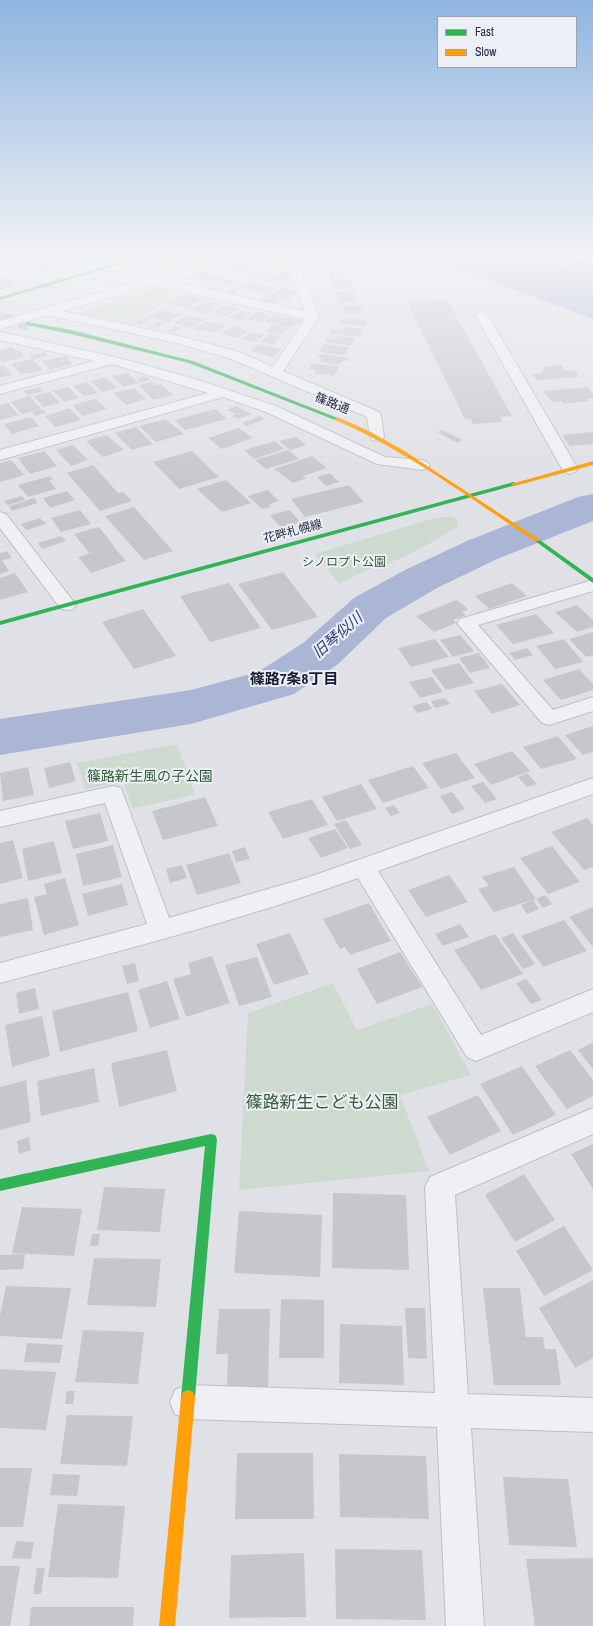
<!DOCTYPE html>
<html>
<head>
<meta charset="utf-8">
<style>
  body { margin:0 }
  #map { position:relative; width:593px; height:1626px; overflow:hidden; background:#e0e1e6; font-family:"Archivo Narrow",sans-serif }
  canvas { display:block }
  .legend { position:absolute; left:437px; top:16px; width:140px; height:52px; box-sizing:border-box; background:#edeff6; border:1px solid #9da0ae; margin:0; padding:5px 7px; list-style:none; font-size:12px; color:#252941 }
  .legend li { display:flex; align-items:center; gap:8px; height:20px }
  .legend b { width:20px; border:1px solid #9da0ae }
</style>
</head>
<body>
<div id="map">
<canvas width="593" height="1626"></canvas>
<ul class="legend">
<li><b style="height:5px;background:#30b455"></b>Fast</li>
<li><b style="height:5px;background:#ff9f0a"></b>Slow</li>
</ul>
</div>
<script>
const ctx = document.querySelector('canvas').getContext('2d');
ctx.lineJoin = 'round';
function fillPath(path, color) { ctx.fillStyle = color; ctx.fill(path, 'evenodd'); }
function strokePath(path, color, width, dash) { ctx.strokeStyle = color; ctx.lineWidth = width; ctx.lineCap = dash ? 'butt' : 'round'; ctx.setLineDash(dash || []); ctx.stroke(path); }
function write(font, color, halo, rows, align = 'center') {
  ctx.font = font + ' "Archivo Narrow","Noto Sans JP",sans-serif'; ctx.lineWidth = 4; ctx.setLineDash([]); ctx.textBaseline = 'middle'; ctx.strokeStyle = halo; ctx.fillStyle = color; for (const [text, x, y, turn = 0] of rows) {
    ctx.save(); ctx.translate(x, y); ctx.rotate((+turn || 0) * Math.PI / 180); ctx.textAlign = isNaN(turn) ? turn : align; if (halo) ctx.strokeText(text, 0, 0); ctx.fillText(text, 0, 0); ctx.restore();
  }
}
fillPath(new Path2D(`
  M152,288l26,5 -46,32 -54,-12z
  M452,516l5,3 1,7 -24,15 -34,18 -33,11 -28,14 -24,-30 120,-36z
  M177,744l18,50 -62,15 -10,-27 -38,7 -8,-26z
  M333,983l24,47 75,-26 39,71 -71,20 29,76 -190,19 9,-177z`), '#cedacf');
fillPath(new Path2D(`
  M414,255h123l56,23v41l-124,-47z`), '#abb6d4');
fillPath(new Path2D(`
  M593,258v19l-40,12 -11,-3 -4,-6 4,-6z
  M593,494v27l-96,38 -60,29 -51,30 -49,47 -43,29 -103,30 -191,31v-36l191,-29 67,-18 45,-29 51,-45 51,-28 62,-29 111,-44z`), '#abb6d4');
fillPath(new Path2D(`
  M31,255h9l17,11 -6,2 3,2 -14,3 -22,-14z
  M66,255h18l6,4 -2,1 4,4 -5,1 -6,-4 -6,2 7,4 -9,2 -15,-10h5l-2,-2z
  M319,255h5l12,5 -17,7 -15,-6z
  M238,263l16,4 -11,7 -22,-5 9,-5 6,1z
  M258,267l17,4 -12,7 -11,-2 2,-2 -6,-1z
  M327,269h14l4,9 -14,1z
  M202,272l23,5 -10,6 -23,-5z
  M282,273l9,2 1,4 -10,6 -18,-4 8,-5 5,1z
  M0,278l18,4 -10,6h-4l-4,2z
  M227,278l15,4 -8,5 -16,-4z
  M332,280h18l4,9h-19z
  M249,281l26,7 -11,6 -25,-6z
  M213,285l9,2 -6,4 -9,-2z
  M234,288l6,1 -7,5 -6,-2z
  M281,288l18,4 -12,8 -9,-2 -6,5 -13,-3 6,-5 4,1z
  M335,292h19l4,9 -19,1z
  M181,295l20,4 -14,9 -19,-4z
  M447,300l65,116 -12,1 3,5 -30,2 -2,-5h-6l-58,-117z
  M210,301l12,3 -16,10 -16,-4 11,-7 4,1z
  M225,305l13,4 -13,8 -13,-4z
  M342,305h17l4,8 -18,1z
  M159,310l21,4 -11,8 -17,-4 -11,7 -7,-2 11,-6 2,1z
  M241,310l12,3 -12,8 -13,-3z
  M258,311l13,4 -11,7 -13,-3z
  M186,315l18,4 -13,9 -17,-5z
  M273,315l12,3 -9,7 -12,-3z
  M288,317l17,4 -6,4 -3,-1 -5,4 -14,-3z
  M342,318l26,3 -3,5 -26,-3z
  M160,321l6,2 -10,5 -6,-1z
  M207,321l20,5 -12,7 -11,-3 -3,2 -9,-3z
  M273,325l15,4 -8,6 -15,-4z
  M175,326l6,2 -7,5 -7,-2z
  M233,326l16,5 -11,7 -17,-4z
  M344,327l19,2 -5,8 -29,-4 2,-4 11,2z
  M252,332l13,3 -10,7 -14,-3z
  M271,334l11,3 -10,8 -12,-3z
  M338,336l17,2 -4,8 -26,-4 3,-4 8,1z
  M260,344l22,5 -9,8 -23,-6z
  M324,344l25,3 -5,8 -25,-3z
  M12,347l4,4 3,-1 6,7 -22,5 -3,-3v-9z
  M44,352l4,4 -15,4 -4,-4z
  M320,354l29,4 -3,3h-4l-3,4 -19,-3 2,-4 -4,-1z
  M65,356l8,8 -23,6 -8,-9z
  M32,359l12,12 -23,3 -10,-10z
  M313,363l26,4 -5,9 -20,-3 2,-3 -7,-1z
  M3,365l9,10 -12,3v-12z
  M561,365l4,6 9,-1 5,7 -42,3 -5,-6 11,-1 -2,-3h4l-2,-3z
  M128,373l11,10 -16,4 -11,-11z
  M146,376l4,4 -9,2 -4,-3z
  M106,377l11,11 -15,4 -11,-11z
  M87,382l11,11 -14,3 -11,-10z
  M152,382l3,3 6,-1 12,11 -20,5 -14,-15z
  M39,387l5,4 -16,4 -4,-4z
  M68,387l11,11 -15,4 -11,-11z
  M587,387l6,7v4l-6,1 2,2 -26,3 -2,-3 -9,1 -9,-11z
  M134,388l12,11 -20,6 -12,-12z
  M50,392l10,11 -16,4 -11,-11z
  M29,396l12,13 -19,5 -11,-12z
  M96,399l11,10 -24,7 -11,-11z
  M8,403l11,12 -19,5v-15z
  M236,406l16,8 -14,5 -6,-3 4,-2 -9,-4z
  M70,408l11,12 -26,7 -10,-11z
  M43,409l3,4 -11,3 -3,-4z
  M216,409l11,10 -42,11 -11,-10z
  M260,416l5,3 -19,7 -4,-3z
  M31,417l8,9 -27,8 -8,-10z
  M166,419l18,15 -28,8 -17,-16z
  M136,427l17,17 -21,6 -17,-17z
  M238,428l15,10 -31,11 -14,-11z
  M442,430l21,10 -5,3 -21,-11z
  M593,432v12l-23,2 -8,-11z
  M107,435l17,15 -21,7 -17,-16z
  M296,437l10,8 -16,5 -11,-9z
  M275,441l9,8 -30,10 -10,-9z
  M73,445l15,15 -17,6 -15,-16z
  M288,450l11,9 -33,10 -11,-9z
  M45,451l12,15 -27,8 -12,-16z
  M192,451l27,26 -40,12 -26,-27z
  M312,456l15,12 -24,8 3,2 -13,5 -19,-14z
  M11,460l13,15 -24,7v-19z
  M93,465l25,28 5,-1 9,9 -32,10 -33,-38z
  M330,473l9,9 -13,4 -9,-9z
  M50,476l3,4 -4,1 7,8 -28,8 -10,-12z
  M226,480l25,23 -29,9 -25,-23z
  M349,485l15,17 -59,15 -14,-18z
  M268,490l11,11 -10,3 2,3 -9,2 -14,-13z
  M67,491l8,9 -25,8 -7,-10z
  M22,496l3,4 -17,5 -4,-4z
  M34,498l4,5 -26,8 -3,-5z
  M134,507l39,44 -29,9 -39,-44z
  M80,510l11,14 -30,8 -10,-14z
  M290,510l11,13 -20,5 -11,-13z
  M40,518l6,6 -20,6 -5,-6z
  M99,527l15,19h-1l13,15 -35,12 -13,-16 18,-6 -7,2 -15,-19z
  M61,536l5,5 -24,8 -4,-6z
  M7,551l5,7 -10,2 7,11 -9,3v-21z
  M283,572l35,45 -46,13 -34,-46z
  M15,573l13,19 -28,8v-22z
  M229,583l32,45 -51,14 -30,-46z
  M512,583l15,13 -38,13 -14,-13z
  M457,600l11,9 -6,3 4,3 -13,5 3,3 -22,9 -18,-16z
  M577,605l16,15v7l-16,5 -22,-20z
  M143,609l33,47 -42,13 -32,-47z
  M536,614l18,19 -41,11 -17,-19z
  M593,632v23l-7,2 -17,-18z
  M460,635l14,16 -21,6 -13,-17z
  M435,639l14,18 -38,10 -13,-19z
  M564,639l19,23 -28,7 -19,-23z
  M527,648l6,7 -18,5 -6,-7z
  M479,653l11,15 -20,5 -11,-15z
  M459,663l15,20 -28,7 -15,-20z
  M579,669l14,15v6l-32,10 -18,-20z
  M432,677l11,15 -23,6 -11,-16z
  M502,684l18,21 -28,9 -18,-23z
  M445,698l5,6 -15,4 -4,-7z
  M427,702l5,7 -15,4 -5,-7z
  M593,726v26l-10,3 -18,-20z
  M558,736l19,23 -36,10 -18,-22z
  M512,751l18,20 -39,14 -17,-21z
  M456,753l19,25 -34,11 -19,-26z
  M70,762l6,19 -27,7 -5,-20z
  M413,766l16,22 -46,15 -15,-23z
  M28,767l6,28 -31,6 -3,-28z
  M527,773l10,11 -10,3 -9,-10z
  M483,782l14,17 -12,4 -14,-17z
  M361,784l16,25 -40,12 -15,-24z
  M452,792l13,17 -13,5 -12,-18z
  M205,797l13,29 -55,14 -11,-29z
  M312,799l16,26 -45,14 -15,-27z
  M394,805l6,8 -9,3 -6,-8z
  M100,813l8,28 -35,8 -8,-28z
  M587,818l6,7v42l-9,3 -33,-38z
  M346,820l16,25 -12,4 -16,-25z
  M335,829l13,19 -27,10 -13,-20z
  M13,840l10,38 -23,6v-41z
  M54,841l8,32 -34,8 -6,-32z
  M113,845l9,32 -39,9 -7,-32z
  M552,846l28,36 -32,12 -28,-36z
  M245,847l5,12 -14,3 -4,-11z
  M229,853l12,30 -44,12 -11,-30z
  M182,865l5,13 -17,5 -4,-14z
  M514,867l22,32 -42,13 -16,-23 11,-3 -7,-9z
  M449,875l19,27 -42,15 -18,-27z
  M65,878l14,47 -35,10 -10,-38 13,-3 -3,-10z
  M122,884l6,21 -40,11 -6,-22z
  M545,895l7,9 -9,4 -7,-9z
  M28,898l5,32 -33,7v-33z
  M533,900l6,9 -12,5 -6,-9z
  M369,903l22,38 -41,14 -5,-8 -5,2 -17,-30z
  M593,907v40l-24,-30z
  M564,920l23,31 -44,16 -22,-31z
  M460,924l9,13 -26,9 -8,-12z
  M290,933l19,41 -35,11 -18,-41z
  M513,933l22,31 -12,5 -22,-31z
  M495,934l28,40 -42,16 -27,-40z
  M400,952l22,35 -45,17 -20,-35z
  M212,956l18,47 -44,14 -13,-38 18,-5 -3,-11z
  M257,957l15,40 -33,9 -14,-41z
  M135,963l4,18 -12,3 -5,-18z
  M526,979l16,21 -11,4 -15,-21z
  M167,981l13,38 -30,9 -12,-38z
  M35,988l4,21 -20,5 -3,-21z
  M128,992l10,39 -78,21 -8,-41z
  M42,1016l8,40 -38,11 -7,-42z
  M593,1042v27l-15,-19z
  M167,1050l10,41 -58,16 -8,-44z
  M570,1050l23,30v16l-26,13 -32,-43z
  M522,1066l34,49 -43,20 -33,-51z
  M94,1068l5,34 -58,14 -4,-35z
  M26,1080l5,42 -31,8v-43z
  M478,1095l23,36 -51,24 -23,-38z
  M29,1137l2,13 -12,4 -2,-13z
  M593,1144v45l-22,-35z
  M524,1174l31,46 -40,22 -30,-47z
  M104,1187l61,2 -5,43 -63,-2z
  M333,1193l73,2 3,75 -77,-2z
  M22,1207l60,2 -8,47 -62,-3z
  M239,1211l83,4 -2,62 -86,-4z
  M564,1226l29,44 -49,26 -28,-45z
  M92,1234h8l-2,12h-8z
  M25,1254l-2,15 -23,1v-15z
  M94,1258l67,1 -5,48 -69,-2z
  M593,1280v78l-18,10 -36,-60z
  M6,1286l65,2 -9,51 -62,-3v-20z
  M483,1288h37l6,49h17l2,12h11l5,36h-67z
  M281,1299l43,1v58h-45z
  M405,1308h20l2,51 -19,-1z
  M219,1309h51l-2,78h-41l1,-33h-12z
  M340,1324l62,2 2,59 -65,-2z
  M83,1330l61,2 -6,52 -63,-2z
  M27,1343l36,2 -3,18 -36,-1z
  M0,1369l56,3 -10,58 -46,-2z
  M67,1391h8l-2,13h-8z
  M67,1415l66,1 -6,50 -67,-2z
  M237,1453h76l1,66h-79z
  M339,1454l87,2 3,63 -89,-2z
  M0,1468h32l-9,59h-23z
  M53,1474l27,1 -3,21 -27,-1z
  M503,1477l65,2 9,68 -68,-2z
  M58,1504l67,2 -7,72 -70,-1z
  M16,1541l18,1 -3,17 -19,-1z
  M335,1549l87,1 4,70 -90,-1z
  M304,1553l2,64 -77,1 2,-63z
  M593,1558v68h-58l-9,-67z
  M0,1566h20l-10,60h-10z
  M37,1568h8l-4,26h-8z
  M31,1607h103l-1,19h-104z`), '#c6c7cd');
strokePath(new Path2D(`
  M0,319l28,5`), '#bbbcc5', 13, [13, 6]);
const street = new Path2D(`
  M228,255l73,14 18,48 -36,54 96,41 2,3 3,22 -2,3 -5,1 -5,-1 -2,-3 -3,-20 -138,-59 -53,-15 -128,-28 -48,14v-8zM231,261l61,13 13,37 -139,-31zM153,285l152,34 -32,48 -34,-15 -56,-15 -121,-26z
  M0,268l55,11 4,1 2,3 -2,3 -4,1 -55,-11z
  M482,312l4,1 2,3 90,153 -3,3 -5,2 -5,-2 -3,-3 -86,-153 2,-3z
  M0,332l119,26 76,21 81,27 109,51 37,3 5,2 3,3 -3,3 -5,2 -45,-6 -111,-52 -43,-15 -223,63v-10l208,-57 -96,-29 -112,30v-8l95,-25 -95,-21z
  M0,512l6,2 67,87 3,4 -3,4 -6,1 -6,-1 -61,-81z
  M593,580v11l-115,34 75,85 40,-13v14l-44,14 -7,-2 -85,-100 3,-4z
  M593,778v16l-215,77 103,164 112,-46v23l-117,49 -9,-4 -109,-179c-117,42 -238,73 -358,105v-20l147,-39 -42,-121 -105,24v-16l113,-25 8,2 48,130 140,-41z
  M593,1108v26l-138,61 13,199 125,4v34l-122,-4 13,198h-38l-9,-199 -250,-8 -12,-5 -5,-12 5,-12 12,-5 248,8 -10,-206 5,-10z`);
strokePath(street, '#bebfc4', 2);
fillPath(street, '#eff0f3');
fillPath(new Path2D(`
  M144,255h8l-152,45v-3z
  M28,322l43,8 122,31 147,58 -5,1 -146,-57 -118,-29 -45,-9v-2z
  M514,482l3,2 -1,1 -516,140v-4z
  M537,538l56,40v5l-58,-42v-2z
  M211,1134l4,1 2,4 -22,258 -2,5 -5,2 -5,-2 -2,-5 24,-251 -205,45v-12z`), '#30b455');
fillPath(new Path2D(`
  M337,417l28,12 38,21 137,90 -1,1h-4c-63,-41 -131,-92 -200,-121l-1,-1z
  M593,461v4l-79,21 -3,-2z
  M188,1390l5,2 2,5 -20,229h-16l22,-229 2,-5z`), '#ff9f0a');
strokePath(new Path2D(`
  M0,315l198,-60`), '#c8c9ce', 1.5, [1, 2.5]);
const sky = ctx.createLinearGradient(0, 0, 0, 483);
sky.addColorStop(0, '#8fb5e0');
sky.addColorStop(0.53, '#f1f2f4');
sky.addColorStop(1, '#f1f2f400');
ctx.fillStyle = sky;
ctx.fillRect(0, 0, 593, 483);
write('12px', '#252941', '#edeff6', [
  ["篠路通",332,404,22],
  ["花畔札幌線",293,532,-15]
]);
write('12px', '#315e32', '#edeff6', [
  ["シノロプト公園",344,563]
]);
write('14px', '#315e32', '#edeff6', [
  ["篠路新生風の子公園",150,777]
]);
write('italic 15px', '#2b3e79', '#edeff6', [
  ["旧琴似川",338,636,-41]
]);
write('bold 15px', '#171b32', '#edeff6', [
  ["篠路7条8丁目",294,680]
]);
write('17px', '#315e32', '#edeff6', [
  ["篠路新生こども公園",322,1103]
]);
</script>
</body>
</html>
